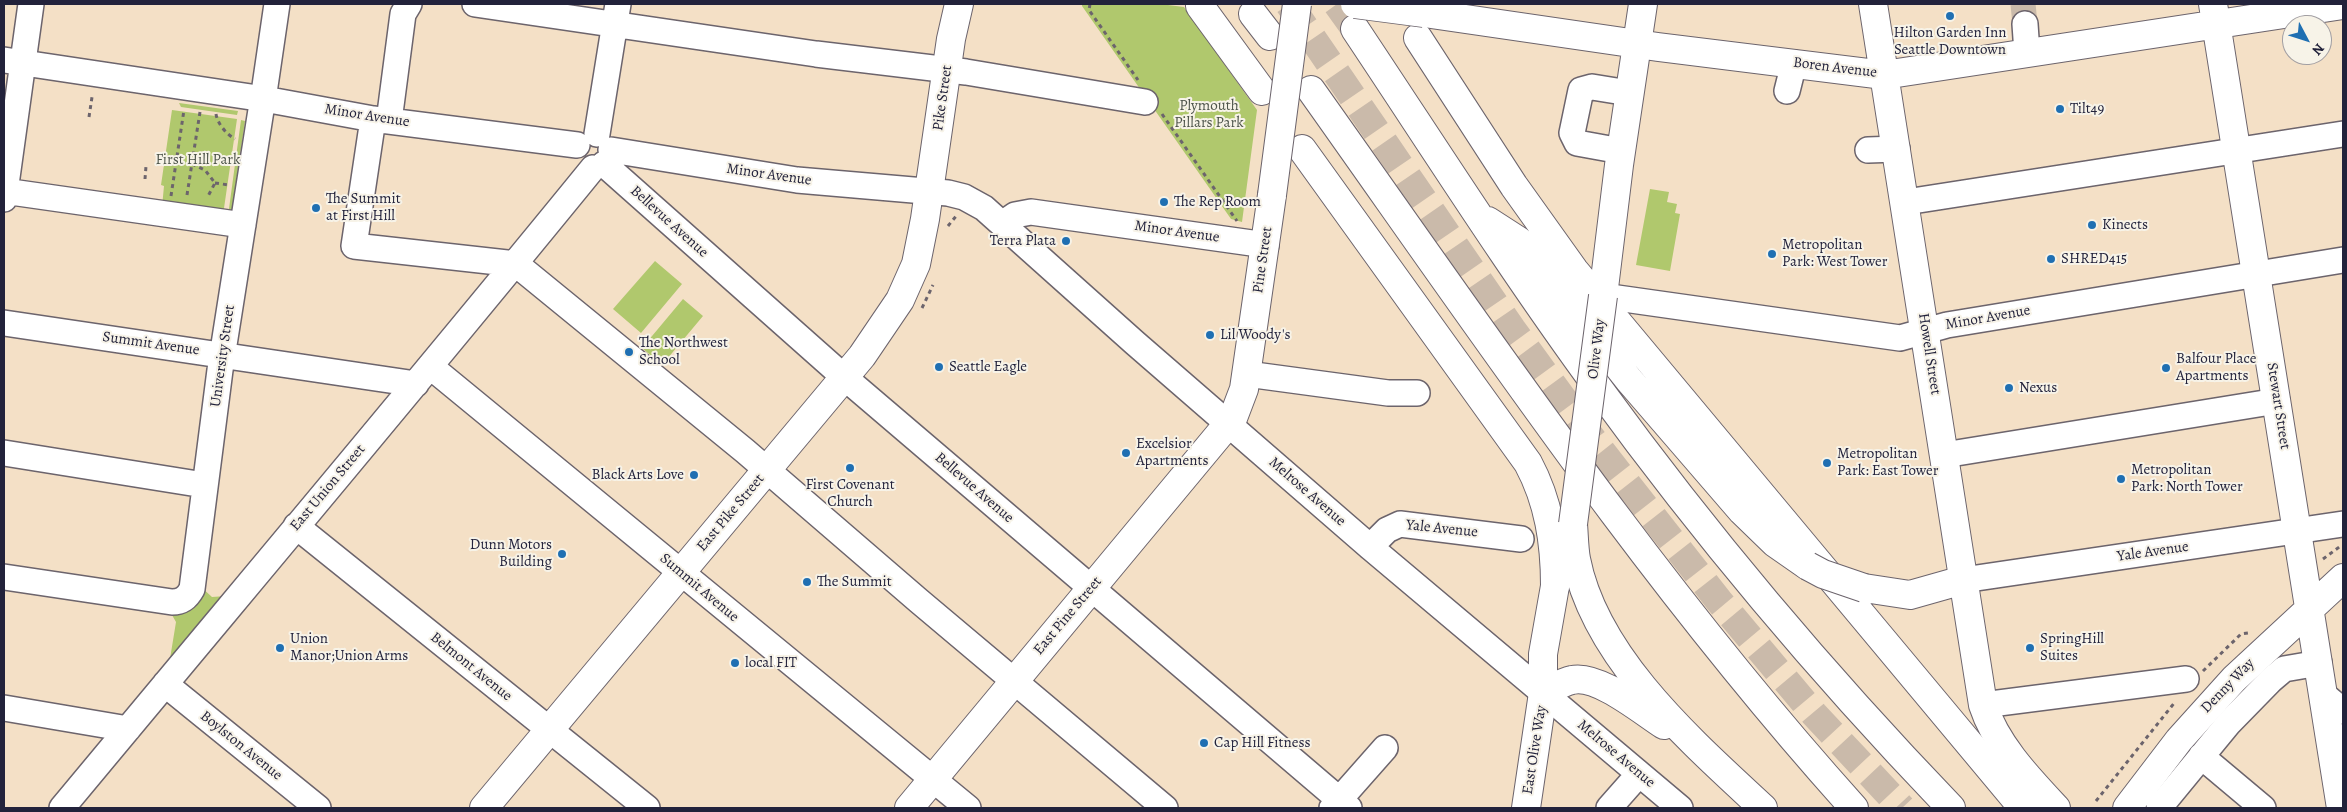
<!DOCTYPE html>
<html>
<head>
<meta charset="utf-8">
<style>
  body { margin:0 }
  #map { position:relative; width:2347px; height:812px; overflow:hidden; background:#f4e0c6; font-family:Alegreya,serif }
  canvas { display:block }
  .frame { position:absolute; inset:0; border:5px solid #22223b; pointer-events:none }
  .north { position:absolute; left:2282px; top:15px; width:50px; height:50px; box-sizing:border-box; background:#f7f3e8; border:1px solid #a29fa3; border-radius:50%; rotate:130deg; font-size:14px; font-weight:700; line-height:20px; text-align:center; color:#22223b }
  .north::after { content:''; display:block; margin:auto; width:18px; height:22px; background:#1f6fb2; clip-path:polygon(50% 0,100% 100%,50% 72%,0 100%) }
</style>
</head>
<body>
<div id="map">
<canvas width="2347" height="812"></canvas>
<div class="frame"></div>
<div class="north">N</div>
</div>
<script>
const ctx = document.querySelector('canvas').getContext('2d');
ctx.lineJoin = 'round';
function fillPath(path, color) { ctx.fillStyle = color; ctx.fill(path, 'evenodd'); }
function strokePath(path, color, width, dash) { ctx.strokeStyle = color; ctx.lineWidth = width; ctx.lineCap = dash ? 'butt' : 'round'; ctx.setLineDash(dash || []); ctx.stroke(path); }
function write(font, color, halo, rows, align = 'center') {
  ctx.font = font + ' Alegreya,serif'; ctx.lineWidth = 4; ctx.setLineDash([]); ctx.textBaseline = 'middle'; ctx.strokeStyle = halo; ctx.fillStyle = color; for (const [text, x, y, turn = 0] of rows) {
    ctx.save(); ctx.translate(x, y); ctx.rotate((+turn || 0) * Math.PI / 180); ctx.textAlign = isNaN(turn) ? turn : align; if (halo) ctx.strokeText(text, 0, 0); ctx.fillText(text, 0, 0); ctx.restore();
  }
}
fillPath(new Path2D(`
  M1082,4h78l24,3 73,103 -15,112 -11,-3 -149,-213z
  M179,103l59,8 -1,4 -56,-8z
  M172,110l65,9 -14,96 -61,-8 2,-21 -3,-1z
  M241,120l4,1 -14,95h-3z
  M1650,189l19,3 -2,10 10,2 -2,9 5,1 -10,57 -34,-6z
  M655,261l27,23 -41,49 -28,-24z
  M683,299l20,17 -41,49 -20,-17z
  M200,586l12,11 14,-1 -57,69 7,-43 -4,-7 -8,-2z`), '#b0c86d');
strokePath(new Path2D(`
  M2023,4l2,20`), '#cabaaa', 25, [25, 12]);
strokePath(new Path2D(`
  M1289,4l223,325 87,119 120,153 95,113 88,94
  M1337,4l18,25`), '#cabaaa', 28, [28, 14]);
const minor = new Path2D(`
  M475,4l341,50 150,18 179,30
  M2025,24l2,29
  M4,60l247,37
  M265,86l12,-82
  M1787,91l7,-28
  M275,101l98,18 204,26
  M373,119l-19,127 162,18 229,187 174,150 246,207
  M389,121l14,-107 6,-10
  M597,134l21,-130
  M611,150l186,30 151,13 16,4 20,11 151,135 235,204 310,261
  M1868,150l29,-1
  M1621,151l-44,-8 -5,-10 9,-43 11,-3 37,6
  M604,164l240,213 505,431
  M4,191l239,34
  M4,199l27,-195
  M1906,202l437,-68
  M1002,224l13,-9 16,-3 235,33
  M1603,296l297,42 47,-13 396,-65
  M4,323l412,61
  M431,367l537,441
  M1247,374l141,19h29
  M4,453l200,32
  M1944,455l333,-54
  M296,526l351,282
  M1370,547l17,-17 13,-6 121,15
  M4,577l168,25c10,0 15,-4 20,-13l28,-219 41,-260
  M1963,580l380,-56
  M165,684l153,124
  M2324,695l19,16
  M1983,705l203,-26
  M4,708l124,21
  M2201,756l62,52
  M62,808c177,-213 356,-425 531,-640
  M1332,808l53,-60
  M1609,808l30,-34
  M2159,808l69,-84 43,-44 13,-11 35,-6`);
const major = new Path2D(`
  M1873,4l110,701c13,40 45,73 73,103
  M2213,4l128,804
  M1424,13l234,34 226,28 459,-70
  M1603,296l16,-131 24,-161
  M484,808l378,-452 38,-56 16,-36 9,-45 26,-180 8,-35
  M909,808l324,-390 11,-29 28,-194
  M1526,808l17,-115v-39l12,-68 6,-22
  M2127,808l52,-68 55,-61 109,-101`);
const highway = new Path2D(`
  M1200,6l62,85
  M1253,14l17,22
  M1355,29c80,120 158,243 244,360 107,147 226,288 352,419
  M1418,38l96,148 60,84 449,538
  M1311,90c174,245 342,495 543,718
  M1302,149l226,314c21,39 27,80 27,123
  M1488,221l31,20 110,139 113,131 33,32 33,23
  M1573,524c1,12 1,24 3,35 19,99 116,183 187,249
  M1864,588l46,7 53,-15
  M1543,693c9,-4 19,-11 29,-13 26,-6 70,31 92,45`);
strokePath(minor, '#6c646c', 28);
strokePath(major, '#6c646c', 30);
strokePath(highway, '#6c646c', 30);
strokePath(new Path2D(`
  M1090,4l-1,6 49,70
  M216,114c1,9 11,21 19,25
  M1162,114l75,107
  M89,117l3,-20
  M192,164l13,6 10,13 -8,15
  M145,179l1,-13
  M215,183l14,2
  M187,195l13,-83
  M171,196l13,-86
  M948,226l9,-11
  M922,308l11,-23
  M2323,559l19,-14
  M2203,671l38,-37 7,-1
  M2096,801l79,-99`), '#6c646c', 3, [4, 4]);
strokePath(minor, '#fff', 25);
strokePath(major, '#fff', 28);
strokePath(highway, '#fff', 28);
const majorBridge = new Path2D(`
  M1355,4l69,9
  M1272,195l25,-191
  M1573,524l30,-228`);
const highwayBridge = new Path2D(`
  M1808,566l15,8 41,14`);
strokePath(majorBridge, '#6c646c', 30, []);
strokePath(highwayBridge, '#6c646c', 30, []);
strokePath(majorBridge, '#fff', 28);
strokePath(highwayBridge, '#fff', 28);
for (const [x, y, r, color] of [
  [1950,16,5,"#1f6fb2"],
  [2060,109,5,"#1f6fb2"],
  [1164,202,5,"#1f6fb2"],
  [316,208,5,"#1f6fb2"],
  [2092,225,5,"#1f6fb2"],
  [1066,241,5,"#1f6fb2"],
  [1772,254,5,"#1f6fb2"],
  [2051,259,5,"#1f6fb2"],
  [1210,335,5,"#1f6fb2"],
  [629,352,5,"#1f6fb2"],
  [939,367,5,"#1f6fb2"],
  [2166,368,5,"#1f6fb2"],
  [2009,388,5,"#1f6fb2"],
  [1126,453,5,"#1f6fb2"],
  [1827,463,5,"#1f6fb2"],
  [850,468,5,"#1f6fb2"],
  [694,475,5,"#1f6fb2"],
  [2121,479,5,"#1f6fb2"],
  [562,554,5,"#1f6fb2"],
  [807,582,5,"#1f6fb2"],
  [280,648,5,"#1f6fb2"],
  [2030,648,5,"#1f6fb2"],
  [735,663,5,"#1f6fb2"],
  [1204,743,5,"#1f6fb2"]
]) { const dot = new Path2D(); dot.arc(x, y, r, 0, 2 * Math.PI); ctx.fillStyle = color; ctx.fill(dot); strokePath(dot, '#f7f3e8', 2); }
write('15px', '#22223b', '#f7f3e8', [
  ["Hilton Garden Inn",1950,33,"center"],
  ["Seattle Downtown",1950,50,"center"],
  ["Tilt49",2070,109],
  ["The Summit",326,199],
  ["at First Hill",326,216],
  ["The Rep Room",1174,202],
  ["Kinects",2102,225],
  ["Terra Plata",1056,241,"right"],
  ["Metropolitan",1782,245],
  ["Park: West Tower",1782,262],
  ["SHRED415",2061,259],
  ["Lil Woody's",1220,335],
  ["The Northwest",639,343],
  ["School",639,360],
  ["Balfour Place",2176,359],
  ["Apartments",2176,376],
  ["Seattle Eagle",949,367],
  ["Nexus",2019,388],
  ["Excelsior",1136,444],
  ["Apartments",1136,461],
  ["Metropolitan",1837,454],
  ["Park: East Tower",1837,471],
  ["Metropolitan",2131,470],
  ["Park: North Tower",2131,487],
  ["Black Arts Love",684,475,"right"],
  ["First Covenant",850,485,"center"],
  ["Church",850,502,"center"],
  ["Dunn Motors",552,545,"right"],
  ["Building",552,562,"right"],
  ["The Summit",817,582],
  ["Union",290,639],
  ["Manor;Union Arms",290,656],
  ["SpringHill",2040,639],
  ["Suites",2040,656],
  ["local FIT",745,663],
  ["Cap Hill Fitness",1214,743]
], 'left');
write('15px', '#22223b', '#f7f3e8', [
  ["Boren Avenue",1835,68,7],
  ["Pike Street",943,98,-82],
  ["Minor Avenue",367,116,9],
  ["Minor Avenue",769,175,8],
  ["Bellevue Avenue",669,222,42],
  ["Minor Avenue",1177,232,8],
  ["Pine Street",1263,260,-82],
  ["Minor Avenue",1988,318,-10],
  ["Summit Avenue",151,344,8],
  ["Olive Way",1597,349,-83],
  ["Howell Street",1929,354,81],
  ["University Street",223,356,-82],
  ["Stewart Street",2278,406,81],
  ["East Union Street",328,488,-50],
  ["Bellevue Avenue",974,488,41],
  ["Melrose Avenue",1307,492,41],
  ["East Pike Street",731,513,-50],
  ["Yale Avenue",1442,529,6],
  ["Yale Avenue",2153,552,-8],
  ["Summit Avenue",699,588,40],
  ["East Pine Street",1068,616,-50],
  ["Belmont Avenue",471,667,39],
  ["Denny Way",2228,686,-46],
  ["Boylston Avenue",241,746,39],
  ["East Olive Way",1535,750,-81],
  ["Melrose Avenue",1616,754,40]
]);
write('15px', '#4d544a', '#f7f3e8', [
  ["Plymouth",1209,106],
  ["Pillars Park",1209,123],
  ["First Hill Park",198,160]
]);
</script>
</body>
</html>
